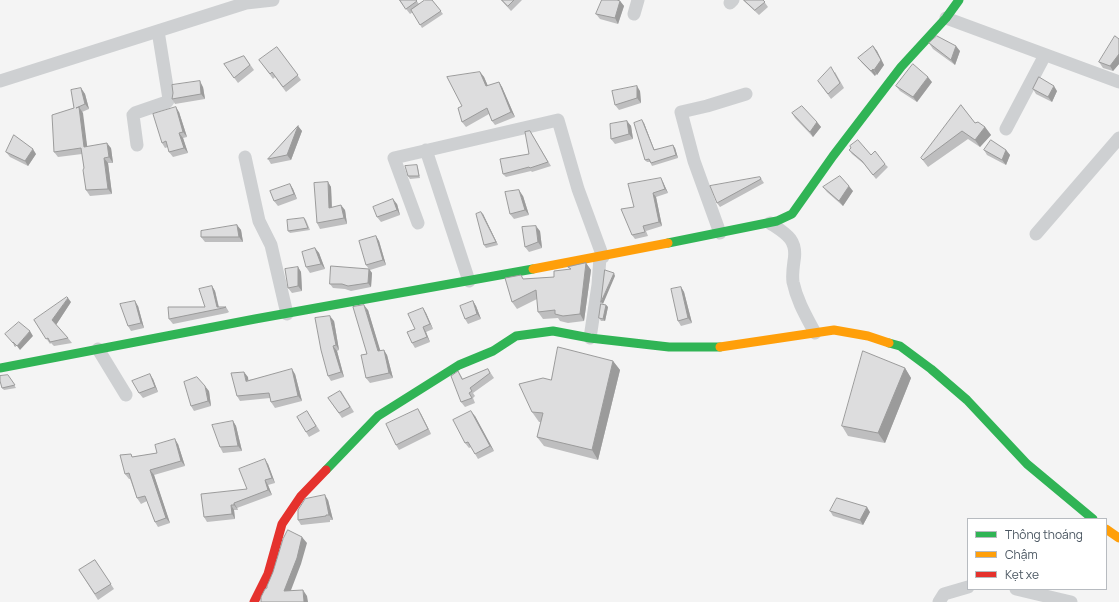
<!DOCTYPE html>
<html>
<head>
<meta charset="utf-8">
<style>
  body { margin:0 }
  #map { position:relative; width:1119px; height:602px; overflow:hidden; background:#f4f4f4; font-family:Manrope,sans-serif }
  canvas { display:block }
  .legend { position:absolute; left:967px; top:518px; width:140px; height:72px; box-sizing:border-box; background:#fff; border:1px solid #b7bbc0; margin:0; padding:5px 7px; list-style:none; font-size:12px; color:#4a5661 }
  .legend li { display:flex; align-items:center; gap:8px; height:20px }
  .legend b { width:20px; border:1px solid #b7bbc0 }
</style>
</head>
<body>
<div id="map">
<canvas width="1119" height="602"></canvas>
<ul class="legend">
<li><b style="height:5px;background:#30b455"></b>Thông thoáng</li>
<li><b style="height:5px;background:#ff9f0a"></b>Chậm</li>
<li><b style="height:5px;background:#e5322d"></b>Kẹt xe</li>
</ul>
</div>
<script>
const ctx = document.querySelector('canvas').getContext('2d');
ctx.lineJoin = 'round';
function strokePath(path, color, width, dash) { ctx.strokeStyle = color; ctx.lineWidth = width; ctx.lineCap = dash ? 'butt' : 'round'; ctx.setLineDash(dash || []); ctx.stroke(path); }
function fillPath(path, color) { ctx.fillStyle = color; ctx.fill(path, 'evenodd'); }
strokePath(new Path2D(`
  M730,3l3,-3
  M634,14l4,-14
  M946,18l173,64
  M0,81l246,-78 27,-3
  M1006,129l39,-74
  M137,145l-4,-30 2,-2 32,-11 2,-3 -11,-68
  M426,150l43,131
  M245,157l14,64 12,24 16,69
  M418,223l-24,-65 164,-38 20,69 25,68
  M770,223c15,10 28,16 24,38 -1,7 -2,14 -1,21 4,19 13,34 22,51
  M720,233l-26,-72 -13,-49 26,-6 39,-12
  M1036,234l83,-96
  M590,338l8,-53 2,-28
  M98,349l28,46
  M1016,589l55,13
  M939,602l5,-8 24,-7`), '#ced0d2', 13);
strokePath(new Path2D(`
  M668,243l109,-22 15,-7 41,-58 68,-89 45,-49 13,-18
  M889,343l11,3 31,23 36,31 60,64 66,55
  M0,368l255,-49 278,-50
  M326,470l52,-54 81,-51 34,-14 23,-15 37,-5 37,7 79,9h51`), '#30b455', 9);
strokePath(new Path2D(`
  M533,269l135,-26
  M720,347l114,-17 34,6 21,7
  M1106,529l13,9`), '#ff9f0a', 9);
strokePath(new Path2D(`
  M254,602l14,-28 14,-50 19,-28 25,-26`), '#e5322d', 9);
fillPath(new Path2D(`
  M399,0h17l3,4 13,-4 11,14 -21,14 -9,-16 -3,2z
  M501,0h21l-11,11z
  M743,0h20l5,7 -9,8z
  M620,1l4,5 -6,18 -18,-5 -4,-5z
  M1119,39v25l-6,7 -10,-3 -4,-6z
  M929,43l31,8 -5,14 -22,-16z
  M873,46l4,5 7,14 -7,10 -1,-1 -1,2 -13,-13 -4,-5z
  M277,47l24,33 -15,12 -11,-15 -2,2 -10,-14z
  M244,56l10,14 -16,13 -14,-19z
  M480,72l4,5 4,9 11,-4 3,5 13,30 -20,8 -3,-4 -3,-7 -23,13 -4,-5v-16z
  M835,72l9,16 -13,11 -13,-18z
  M932,82l-15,20 -17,-11 -4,-5z
  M203,87l2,12 -30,5 -3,-5z
  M81,88l4,6 4,15 -7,3 5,35 24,1 2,15h-5l4,31 -22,2 -4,-6 -2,-22 -2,-14 -24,3 -4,-5 20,-44z
  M1033,89l24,2 -5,11 -16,-8z
  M640,91l1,12 -22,7 -4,-5z
  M961,105l14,18 10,4 6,8 -11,12 -12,-8 -40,28 -7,-9z
  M179,112l8,25 -4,1 5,15 -15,4 -4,-5 -1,-5 -3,1 -3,-5z
  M792,113l25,9 4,5 -8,10 -18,-19z
  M627,121l4,5 2,13 -18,5 -4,-5z
  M644,123l10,26 21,-1 3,10 -26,8 -2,-4h-3l-2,-2z
  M298,126l4,5 -11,29 -20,4 -3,-5z
  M530,131l21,35 -19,6 -1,-1 -25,6 -3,-3 26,-20z
  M849,150l36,14 3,3 -12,12 -12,-15 -12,-10z
  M984,150h22l4,5 -4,10 -19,-10z
  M6,152l30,2 -8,12 -18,-9z
  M417,165l1,3 2,10 -10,1 -2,-3z
  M760,177l4,6 -44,24 -3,-4z
  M328,182l3,5 1,20 13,3 2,14 -27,5 -3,-6z
  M663,182l5,11 -12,4 6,29 -16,5 2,5 -13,3 -3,-4 2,-28z
  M290,184l3,5 4,10 -19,7 -4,-5z
  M823,187l30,4 -10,15 -16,-14z
  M523,196l6,19 -15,4 -4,-5z
  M397,204l3,11 -19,7 -4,-5z
  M483,214l15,31 -12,3 -2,-3z
  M304,218l2,2 4,10 -20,3 -2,-2z
  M237,225l4,5 2,12h-38l-4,-5z
  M540,231l2,17 -13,4 -4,-5z
  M376,236l3,5 7,24 -16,5 2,3 -1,14 -20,4 -6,-2 -12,-1 -3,-4 39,-15 -3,-4z
  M315,248l4,5 6,16 -15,4 -4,-6z
  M586,263l5,7 -7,51 -16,2 -8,-2 -2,-3 -15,1 -5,-7 -1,-13 -20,10 -5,-7 12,-23 30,-2 16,-8 -2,-2z
  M298,267l3,5 1,19 -10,2 -4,-5z
  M212,286l3,5 4,16h7l3,5 -2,1 -54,11 -4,-5 36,-12z
  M681,287l3,5 8,31 -11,3 -3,-5z
  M473,301l3,5 5,13 -13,5 -3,-5z
  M71,302l-15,23 12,13 4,5 -18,3 -3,-3 -1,1 -16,-24z
  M606,305l2,2 -3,14h-4l-2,-3z
  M138,306l6,22 -13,3 -3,-5z
  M423,308l3,5 7,16 -7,3 4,10 -15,6 -3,-5 3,-14z
  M368,310l12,41 7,4 6,23 -23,5 -4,-5z
  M334,321l5,29 -2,1 7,26 -13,4 -3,-5z
  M613,361l7,9 -22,90 -54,-14 -7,-9 4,-15h-2l-7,-10 19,-32z
  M905,368l6,10 -26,65 -37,-7 -6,-10z
  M488,369l6,9 -21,15 2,3 -2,2 2,5 -10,4 -4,-5 -3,-31 5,8z
  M295,374l7,27 -27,7 -4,-6 -1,-4 -30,3 -3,-5 11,-19v3z
  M8,375l8,13 -12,2 -2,-2z
  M153,379l5,13 -15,6 -4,-5z
  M209,391l2,15 -17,5 -3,-5z
  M341,391l13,21 -12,6 -14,-20z
  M418,409l3,5 10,20 -32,16 -3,-5z
  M307,411l13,20 -11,6 -3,-5z
  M475,416l19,35 -16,8 -7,-12 -2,1 -4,-5z
  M233,421l3,5 6,25 -19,2 -3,-6z
  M178,444l7,22 -31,9 16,48 -12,4 -3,-5 -8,-21 -6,3 -4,-6 -7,-19h-1l-4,-5 8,-17 24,-4z
  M268,464l7,19 -7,2 4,10 -35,13 1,2h-4l1,9 -28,3 -3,-5 43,-28z
  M328,500l5,20h-3v2l-29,3 -3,-5z
  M830,511l40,1 -7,13 -30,-9z
  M95,560l19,29 -16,11 -19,-30z`), '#bebebf');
fillPath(new Path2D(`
  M620,1l4,5 -6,18 -3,-6z
  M873,46l4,5 7,14 -7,10 -3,-5z
  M956,46l4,5 -5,14 -4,-5z
  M1119,54v10l-6,7 -3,-5z
  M873,69l3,5 -1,2 -4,-5z
  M480,72l4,5 6,14 -4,-5z
  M928,77l4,5 -15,20 -4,-5z
  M200,81l3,6 2,12 -4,-5z
  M499,82l3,5 13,30 -4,-5z
  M637,86l3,5 1,12 -4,-5z
  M1054,86l3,5 -5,11 -4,-5z
  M81,88l4,6 4,15 -4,-5z
  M79,107l4,6 5,40 -4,-6z
  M176,107l3,5 8,25 -4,-5z
  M642,120l2,3 11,29 -1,-2z
  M627,121l4,5 2,13 -4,-5z
  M817,122l4,5 -8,10 -3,-5z
  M298,126l4,5 -11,29 -4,-5z
  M985,127l6,8 -11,12 -5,-7z
  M179,133l4,5 5,15 -4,-5z
  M107,143l4,5 2,15 -4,-6z
  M673,145l2,3 3,10 -2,-3z
  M33,149l3,5 -8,12 -3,-5z
  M1006,150l4,5 -4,10 -4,-5z
  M104,158l4,5 4,31 -4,-5z
  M661,178l2,4 5,11 -3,-4z
  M328,182l3,5 1,26 -3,-5z
  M290,184l3,5 4,10 -3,-5z
  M849,186l4,5 -10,15 -4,-5z
  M519,190l4,6 6,19 -4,-5z
  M653,193l3,4 6,29 -3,-4z
  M393,199l4,5 3,11 -3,-5z
  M341,205l4,5 2,14 -3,-6z
  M481,212l2,2 15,31 -2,-3z
  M237,225l4,5 2,12 -4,-5z
  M536,226l4,5 2,17 -4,-6z
  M376,236l3,5 7,24 -3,-5z
  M315,248l4,5 6,16 -4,-5z
  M586,263l5,7 -7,51 -4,-7z
  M298,267l3,5 1,19 -4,-5z
  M369,269l3,4 -1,14 -3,-4z
  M614,273l1,3 -12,28 -2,-2z
  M212,286l3,5 4,18 -2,-2z
  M681,287l3,5 8,31 -4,-5z
  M68,298l3,4 -15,23 -4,-5z
  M135,301l3,5 6,22 -3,-5z
  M473,301l3,5 5,13 -4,-5z
  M364,305l4,5 14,46 -4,-5z
  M606,305l2,2 -3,14 -2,-2z
  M423,308l3,5 7,16 -3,-5z
  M330,316l4,5 5,29 -3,-5z
  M423,327l3,5 4,10 -3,-5z
  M30,331l3,5 -13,14 -3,-4z
  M13,342l3,4 -1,1 -2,-4z
  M333,346l4,5 7,26 -3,-5z
  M384,350l3,5 6,23 -4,-5z
  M613,361l7,9 -22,90 -6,-10z
  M905,368l6,10 -26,65 -7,-10z
  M292,369l3,5 7,27 -4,-5z
  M244,372l4,5 1,9 -3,-5z
  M150,374l3,5 5,13 -3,-5z
  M205,386l4,5 2,15 -3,-5z
  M418,409l3,5 10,20 -3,-5z
  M471,411l4,5 19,35 -4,-5z
  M233,421l3,5 6,25 -4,-5z
  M175,439l3,5 7,22 -4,-5z
  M265,459l3,5 7,19 -3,-5z
  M150,470l4,5 16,48 -4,-5z
  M265,480l3,5 4,10 -4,-5z
  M325,495l3,5 5,20 -4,-5z
  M234,503l3,5 1,2 -4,-5z
  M231,505l3,5 1,9 -3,-5z
  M867,507l3,5 -7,13 -3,-5z
  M302,537l5,6 -6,21 -13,34 -4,-7z
  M303,590l4,6 1,6h-4z`), '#9b9b9b');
const building = new Path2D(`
  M400,0h16l1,1 -11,8z
  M425,0h7l9,11 -21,14 -9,-15z
  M502,0h12l-6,6z
  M602,0h15l3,1 -5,17 -19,-4z
  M744,0h19l2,2 -10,8z
  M937,36l19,10 -5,14 -22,-17z
  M1115,36l4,3v15l-9,12 -11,-4z
  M873,46l8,14 -7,10 -1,-1 -2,2 -13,-13z
  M277,47l21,28 -15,12 -11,-15 -2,2 -11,-14z
  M244,56l6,9 -16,13 -10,-14z
  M913,64l15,13 -15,20 -17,-11z
  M831,67l9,16 -12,11 -10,-13z
  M480,72l6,14 13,-4 12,30 -19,9 -5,-13 -25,14 -4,-14 4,-2 -15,-29z
  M1039,77l15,9 -6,11 -15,-8z
  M200,81l1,13 -29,5 1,-6 -1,-8z
  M637,86v12l-22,7 -3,-14z
  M81,88l4,16 -9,4 3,-1 5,40 23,-4 2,14 -5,1 4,31 -22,1 -3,-20 1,-2 -3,-20 -27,4 -2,-37 22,-7 -3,-18z
  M961,105l14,18 3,-1 7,5 -10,13 -13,-9 -39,29 -2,-2z
  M802,106l15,16 -7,10 -18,-19z
  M176,107l7,25 -4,1 5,15 -15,4 -3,-11 -4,2 -9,-29z
  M642,120l12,30 19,-5 3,10 -25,8 -2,-4 -4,1 -11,-37z
  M627,121l2,13 -18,5 -1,-15z
  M298,126l-11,29 -19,4z
  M530,131l18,31 -18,6 -1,-1 -26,7 -3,-15 29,-5 -4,-22z
  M14,135l19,14 -8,12 -19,-9z
  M858,140l13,15 4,-4 10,13 -12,11 -11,-14 -13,-11 2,-2 -1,-2z
  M991,140l15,10 -4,10 -18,-10z
  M417,165l2,11h-11l-3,-10z
  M840,176l9,10 -10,15 -16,-14z
  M760,177l1,2 -44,24 -7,-17z
  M661,178l4,11 -12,4 6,29 -16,4 2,6 -13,3 -11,-26 13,-2 -6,-23z
  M328,182l1,26 12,-3 3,13 -27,5 -3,-40z
  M290,184l4,10 -20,7 -4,-10z
  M519,190l6,20 -15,4 -5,-22z
  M393,199l4,11 -20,7 -4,-10z
  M481,212l15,30 -12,3 -8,-31z
  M304,218l4,10 -20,3 -1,-11z
  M237,225l2,12h-38v-6z
  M536,226l2,16 -13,5 -3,-20z
  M376,236l7,24 -17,5 -7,-24z
  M315,248l6,16 -15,3 -4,-15z
  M586,263l-6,51 -17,2 -8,-2v-4l-17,2 -2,-22 -24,12 -7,-24 16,-3 2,4 31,-2v-6l17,-2 -3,-2z
  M331,266l38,3 -1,14 -20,3 -6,-2h-12z
  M298,267v19l-10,2 -3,-19z
  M605,270l9,3 -13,29z
  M212,286l5,21h9l-3,1 -54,11 -1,-12h37l-6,-18z
  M681,287l7,31 -10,3 -7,-32z
  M67,297l1,1 -16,22 16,18 -18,4 -2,-4 -2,1 -12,-19z
  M135,301l6,22 -13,3 -8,-22z
  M473,301l4,13 -12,5 -5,-13z
  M601,304l5,1 -3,14 -4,-1z
  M364,305l14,46 6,-1 5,23 -23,5 -5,-23 6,-1 -14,-47z
  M423,308l7,16 -7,3 4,10 -15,6 -5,-11 8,-3 -7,-15z
  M330,316l6,29 -3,1 8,26 -13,4 -7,-26 -6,-32z
  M19,322l11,9 -13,15 -4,-4v1l-8,-9z
  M558,347l55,14 -21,89 -55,-13 6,-24 -11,-1 -13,-28 24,-6 8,2z
  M863,351l42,17 -27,65 -36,-7z
  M292,369l6,27 -27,6 -2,-9 -32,3 -6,-23 13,-1 2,9z
  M488,369l2,4 -20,15 2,3 -3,2 3,5 -11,4 -10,-26 7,-5 4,8z
  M150,374l5,13 -16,6 -7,-12z
  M8,375l7,10 -13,3 -2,-7v-5z
  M197,377l8,9 3,15 -17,5 -7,-24z
  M340,391l10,16 -11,6 -11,-15z
  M418,409l10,20 -32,16 -10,-21z
  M307,411l9,15 -10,6 -9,-15z
  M471,411l19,35 -15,8 -7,-12 -3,1 -12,-23z
  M233,421l5,25 -18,1 -8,-22z
  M175,439l6,22 -31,9 16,48 -11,4 -10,-26 -8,2 -8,-25 -4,1 -5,-19 11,-1 1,3 25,-4 -2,-8z
  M265,459l7,19 -7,2 3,10 -34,13v2h-3l1,9 -28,3 -3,-23 46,-5 -8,-20z
  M325,495l4,20h-3v1l-28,4v-10l7,-11z
  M837,498l30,9 -7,13 -30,-9z
  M288,530l14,7 -5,21 -13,33 19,-1 1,12h-43v-5l4,-8 2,-1v-2l6,-14 10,-33z
  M95,560l16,24 -16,10 -16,-24z`);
fillPath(building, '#ddddde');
strokePath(building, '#9b9b9b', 1);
</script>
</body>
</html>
